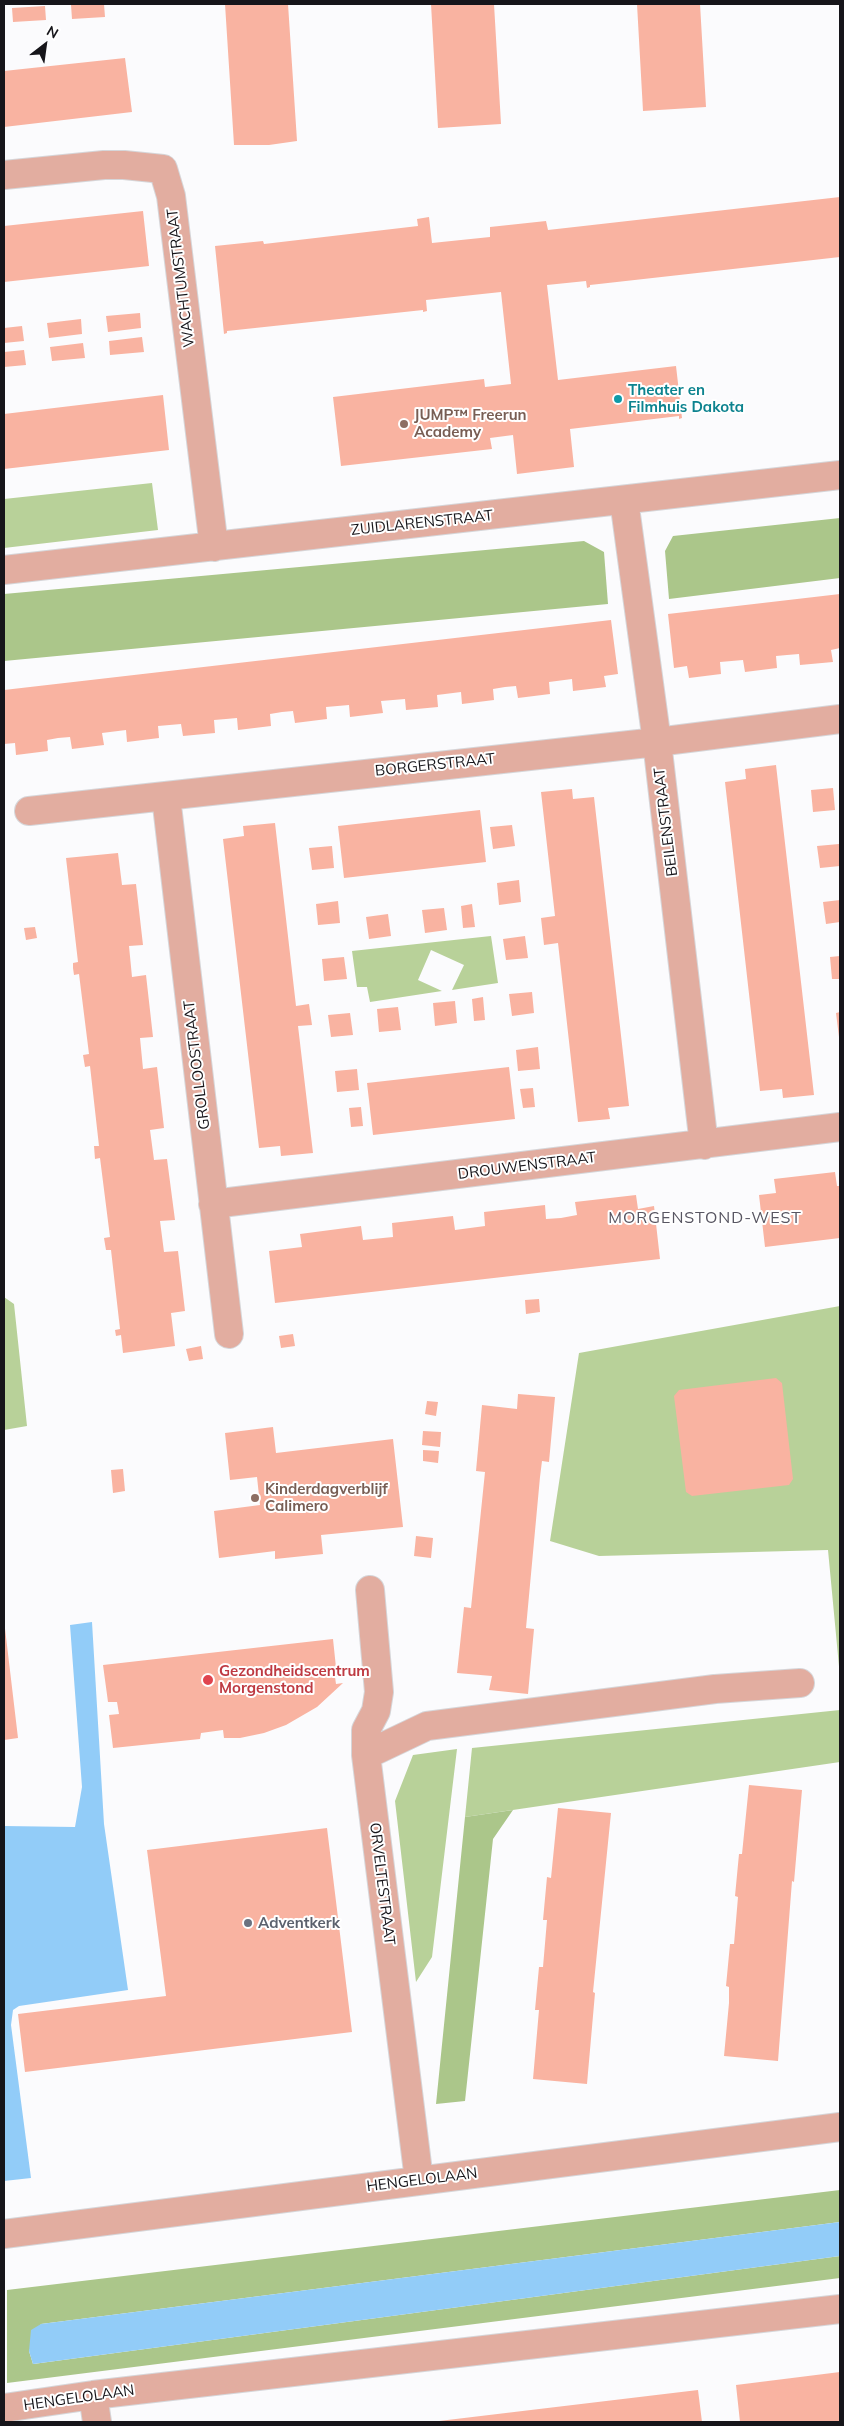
<!DOCTYPE html>
<html>
<head>
<meta charset="utf-8">
<style>
  body { margin:0 }
  #map { position:relative; width:844px; height:2426px; overflow:hidden; background:#fbfbfd; font-family:Mulish,sans-serif }
  canvas { display:block }
  .frame { position:absolute; inset:0; border:5px solid #16151a; pointer-events:none }
  .north { position:absolute; left:20px; top:20px; width:50px; height:50px; -webkit-text-stroke:4px #fff; paint-order:stroke; rotate:30deg; font-size:14px; font-weight:700; line-height:20px; text-align:center; color:#16151a }
  .north::after { content:''; display:block; margin:auto; width:18px; height:22px; background:#16151a; clip-path:polygon(50% 0,100% 100%,50% 72%,0 100%) }
</style>
</head>
<body>
<div id="map">
<canvas width="844" height="2426"></canvas>
<div class="frame"></div>
<div class="north">N</div>
</div>
<script>
const ctx = document.querySelector('canvas').getContext('2d');
ctx.lineJoin = 'round';
function fillPath(path, color) { ctx.fillStyle = color; ctx.fill(path, 'evenodd'); }
function strokePath(path, color, width, dash) { ctx.strokeStyle = color; ctx.lineWidth = width; ctx.lineCap = dash ? 'butt' : 'round'; ctx.setLineDash(dash || []); ctx.stroke(path); }
function write(font, color, halo, rows, align = 'center') {
  ctx.font = font + ' Mulish,sans-serif'; ctx.lineWidth = 4; ctx.setLineDash([]); ctx.textBaseline = 'middle'; ctx.strokeStyle = halo; ctx.fillStyle = color; for (const [text, x, y, turn = 0] of rows) {
    ctx.save(); ctx.translate(x, y); ctx.rotate((+turn || 0) * Math.PI / 180); ctx.textAlign = isNaN(turn) ? turn : align; if (halo) ctx.strokeText(text, 0, 0); ctx.fillText(text, 0, 0); ctx.restore();
  }
}
fillPath(new Path2D(`
  M152,483l6,47 -154,18v-49z
  M491,936l7,47 -46,7 12,-25 -33,-15 -13,30 24,11 -72,11 -3,-15h-10l-5,-36z
  M4,1297l10,7 13,122 -23,4z
  M840,1306v371l-12,-127 -229,6 -49,-15 29,-188z
  M840,1710v52l-375,55 7,-69z
  M457,1749l-25,208 -16,25 -21,-181 18,-46z`), '#b8d199');
fillPath(new Path2D(`
  M840,518v60l-171,21 -4,-48 8,-15z
  M584,541l20,11 4,52 -604,57v-67z
  M513,1810l-20,29 -28,262 -29,3 29,-287z
  M840,2190v32l-799,102 -12,27 4,13 807,-108v22l-833,105v-93z`), '#abc68a');
fillPath(new Path2D(`
  M92,1622l12,202 24,166 -109,16 -6,4 -2,15 20,153 -27,3v-355l71,1 7,-40 -12,-162z
  M840,2222v34l-807,108 -4,-13 2,-21 10,-6z`), '#92ccf8');
fillPath(new Path2D(`
  M104,4l1,13 -33,2 -1,-14z
  M225,4h63l9,137 -28,4h-35z
  M431,4h63l7,120 -63,4z
  M637,4h63l6,103 -63,4z
  M45,6l1,14 -33,2 -1,-14z
  M125,58l7,54 -128,15v-56z
  M840,197v60l-250,28v2l-3,1 -1,-7 -39,4 11,95 118,-14 6,52 -3,1v-3l-109,13 4,38 -57,7 -4,-39 -23,3 2,11 -151,17 -8,-69 151,-18 1,8 26,-3 -10,-92 -75,8 1,11 -4,1v-2l-196,21v2l-3,1 -9,-88 48,-5 1,3 154,-18 -1,-7 12,-2 3,26 58,-6v-10l56,-6 2,9z
  M143,211l6,55 -145,16v-56z
  M140,313l1,15 -33,4 -2,-16z
  M81,319l1,15 -33,4 -2,-15z
  M22,326l2,15 -20,2v-15z
  M142,337l2,15 -34,3 -1,-14z
  M83,343l2,15 -33,3 -2,-14z
  M24,350l2,15 -22,2v-15z
  M163,395l6,55 -165,19v-55z
  M840,594v54l-9,2 2,12 -33,3 -1,-11 -12,1 -11,1 1,12 -32,4 -2,-12 -23,2 1,12 -32,4 -2,-12 -13,2 -6,-54z
  M611,620l7,54 -14,2 2,11 -33,4 -1,-12 -23,3 1,12 -32,4 -2,-12 -11,1 -12,2 1,11 -32,4 -1,-12 -24,3 1,12 -32,3 -1,-11 -24,2 2,12 -33,4 -1,-12 -23,2 1,12 -32,4 -2,-12 -11,1 -12,2 1,12 -33,4 -1,-12 -11,1 -12,1 1,13 -32,3 -2,-12 -23,2 1,12 -32,4 -1,-12 -24,3 2,12 -32,4 -2,-12 -12,1 -11,2 1,11 -32,4 -1,-12 -11,1v-54z
  M776,765l38,330 -31,3 -1,-9 -22,2 -35,-309 21,-3 -1,-10z
  M833,788l2,22 -22,2 -2,-22z
  M572,789l1,10 21,-2 35,309 -21,2 2,11 -32,3 -20,-179 -14,2 -3,-27 14,-2 -14,-124z
  M480,810l6,52 -142,16 -6,-52z
  M275,823l21,183 13,-2 3,21 -14,1 15,127 -32,3 -1,-10 -21,2 -36,-309 21,-3 -1,-10z
  M512,825l3,21 -22,3 -3,-22z
  M839,844l1,22 -20,2 -3,-22z
  M332,846l2,22 -22,2 -3,-22z
  M118,853l4,32 14,-1 7,61 -14,1 3,31 14,-2 7,62 -13,1 3,31 14,-2 7,61 -14,2 4,30 13,-1 8,61 -15,1 4,31 14,-1 7,60 -14,2 4,33 -52,7 -2,-18 -5,1 -1,-6 5,-1 -9,-79h-5l-2,-12 6,-1 -10,-79 -5,1 -1,-13h5l-9,-80 -5,1 -2,-12 6,-1 -10,-80 -5,1 -1,-7v-5l5,-1 -12,-104z
  M519,880l2,22 -22,3 -2,-22z
  M840,900v22l-14,2 -3,-22z
  M338,901l2,22 -22,2 -2,-21z
  M472,904l3,23 -12,1 -2,-22z
  M444,908l3,22 -22,3 -3,-23z
  M388,914l3,22 -22,3 -3,-22z
  M35,927l2,11 -11,2 -2,-12z
  M525,936l3,22 -22,2 -3,-21z
  M840,956v23h-8l-2,-22z
  M344,957l3,22 -23,2 -2,-22z
  M532,992l2,21 -22,3 -3,-22z
  M483,997l2,23 -11,1 -2,-22z
  M455,1001l2,22 -22,3 -2,-23z
  M398,1007l3,23 -22,2 -2,-23z
  M840,1012v25h-1l-3,-24z
  M350,1013l3,22 -22,2 -3,-22z
  M538,1047l2,22 -22,2 -2,-21z
  M509,1067l6,52 -142,16 -6,-52z
  M357,1069l2,21 -22,2 -2,-21z
  M533,1088l2,19 -12,1 -3,-19z
  M361,1107l2,19 -12,1 -2,-19z
  M835,1172l2,14h3v52l-75,9 -6,-52 17,-2 -2,-14z
  M636,1195l2,14 16,-3 6,53 -385,44 -6,-52 33,-4 -2,-13 61,-8 2,14 30,-3 -1,-14 61,-7 2,14 30,-4 -1,-14 61,-7 1,14 15,-1 16,-3 -2,-13z
  M539,1299l1,13 -14,2 -1,-14z
  M293,1334l2,12 -14,2 -2,-12z
  M201,1346l2,13 -14,2 -3,-12z
  M776,1378l6,5 11,96 -4,6 -97,11 -6,-4 -12,-96 5,-6z
  M518,1394l37,3 -6,65 -7,-1 -2,16 -14,151 8,1 -6,65 -39,-4 3,-14 -35,-3 7,-66 7,1 14,-136 -9,-1 6,-66 35,4z
  M427,1401l11,1 -2,14 -11,-2z
  M273,1427l3,26 117,-14 10,88 -82,8 2,19 -48,5v-8l-56,7 -5,-47 46,-6 -3,-28 -27,3 -5,-47z
  M423,1431l18,1 -1,15 -18,-2z
  M423,1450l16,1 -1,12 -15,-2z
  M123,1469l2,22 -12,2 -2,-23z
  M416,1536l17,2 -2,20 -17,-2z
  M4,1620l14,118 -14,2z
  M333,1639l4,38h-2l1,7 7,-1 -26,24 -31,18 -22,8 -24,5h-16l-1,-8 -22,3 -1,6 -87,9 -4,-33 10,-1 -2,-12h-9l-5,-37z
  M749,1785l53,5 -8,92 -2,-1 -14,180 -54,-5 5,-53v-16l-3,-1 4,-42h4l4,-47 -3,-1 4,-42h3z
  M558,1808l53,5 -18,179 2,1 -8,91 -54,-5 6,-69h-4l4,-43h4l4,-47h-4l4,-43 4,1z
  M327,1828l25,204 -327,40 -7,-58 148,-18 -19,-146z
  M840,2372v50h-100l-4,-37z
  M698,2390l4,32h-263v-1z`), '#f9b3a1');
const minor = new Path2D(`
  M4,175l100,-10h20l39,4 8,27 43,351
  M624,500l33,242 47,403
  M4,570l836,-95
  M166,797l63,537
  M29,811l628,-69 183,-23
  M213,1204l627,-77
  M370,1590l9,102 -3,19 -10,19v25l53,425
  M366,1755l61,-29 288,-37 85,-6
  M4,2234l836,-107
  M93,2395l4,27
  M4,2408l89,-13 747,-86`);
strokePath(minor, '#d6d6d9', 30);
strokePath(minor, '#e2ada0', 28);
for (const [x, y, r, color] of [
  [618,399,5,"#0f9aa8"],
  [404,424,5,"#8d6e63"],
  [255,1498,5,"#8d6e63"],
  [208,1680,6,"#e0444e"],
  [248,1923,5,"#6b7280"]
]) { const dot = new Path2D(); dot.arc(x, y, r, 0, 2 * Math.PI); ctx.fillStyle = color; ctx.fill(dot); strokePath(dot, '#fff', 2); }
write('15px', '#16151a', '#fff', [
  ["WACHTUMSTRAAT",181,278,-97],
  ["ZUIDLARENSTRAAT",422,523,-6],
  ["BORGERSTRAAT",435,765,-6],
  ["BEILENSTRAAT",666,822,-97],
  ["GROLLOOSTRAAT",197,1065,-97],
  ["DROUWENSTRAAT",527,1166,-7],
  ["ORVELTESTRAAT",382,1884,83],
  ["HENGELOLAAN",422,2180,-7],
  ["HENGELOLAAN",79,2398,-8]
]);
write('bold 15px', '#0d838f', '#fff', [
  ["Theater en",628,390],
  ["Filmhuis Dakota",628,407]
], 'left');
write('bold 15px', '#785e54', '#fff', [
  ["JUMP™ Freerun",414,415],
  ["Academy",414,432],
  ["Kinderdagverblijf",265,1489],
  ["Calimero",265,1506]
], 'left');
write('bold 15px', '#be3a42', '#fff', [
  ["Gezondheidscentrum",219,1671],
  ["Morgenstond",219,1688]
], 'left');
write('bold 15px', '#5b616d', '#fff', [
  ["Adventkerk",258,1923]
], 'left');
ctx.letterSpacing = '1px';
write('16px', '#585662', '#fff', [
  ["MORGENSTOND-WEST",705,1218]
]);
ctx.letterSpacing = '0px';
</script>
</body>
</html>
